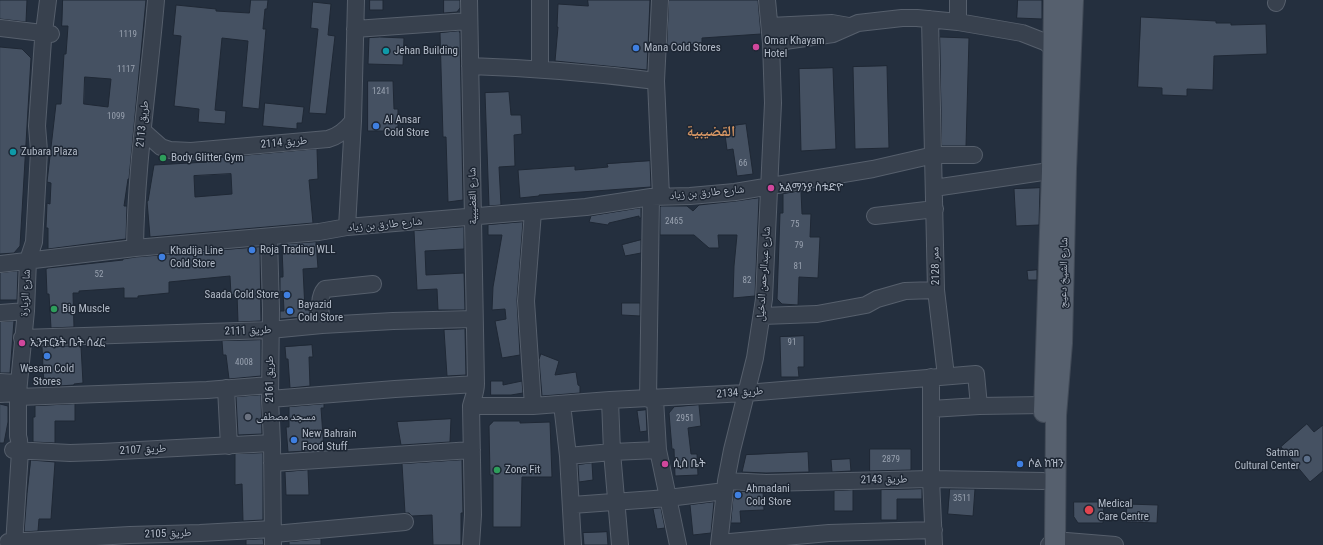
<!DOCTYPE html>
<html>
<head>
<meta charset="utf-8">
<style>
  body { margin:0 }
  canvas { display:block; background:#242f3e }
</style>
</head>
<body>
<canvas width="1323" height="545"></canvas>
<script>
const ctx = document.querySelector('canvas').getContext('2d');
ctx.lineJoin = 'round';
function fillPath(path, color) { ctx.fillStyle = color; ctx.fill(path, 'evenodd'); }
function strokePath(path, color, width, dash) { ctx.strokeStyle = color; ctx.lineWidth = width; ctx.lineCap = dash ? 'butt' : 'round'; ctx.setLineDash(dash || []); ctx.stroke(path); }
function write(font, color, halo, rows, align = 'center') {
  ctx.font = font + ' "Roboto Condensed","Noto Naskh Arabic","Noto Sans Ethiopic",sans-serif'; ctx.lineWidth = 3; ctx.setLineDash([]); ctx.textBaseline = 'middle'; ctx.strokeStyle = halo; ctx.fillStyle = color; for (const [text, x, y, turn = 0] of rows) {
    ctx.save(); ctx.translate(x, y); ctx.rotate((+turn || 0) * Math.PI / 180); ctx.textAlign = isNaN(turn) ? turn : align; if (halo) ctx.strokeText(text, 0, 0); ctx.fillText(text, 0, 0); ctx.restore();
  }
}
const building = new Path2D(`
  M0,0h27l-1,22 -26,-3z
  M63,0h83l-17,179h-1l-4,27h3l-1,33 -78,10v-21h-2l1,-25 3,1 1,-21 -4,-1 9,-78h5l3,-50h2l2,-28h-6zM85,77l26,2 -3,28 -24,-3z
  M251,0h17l-1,9h-2l-2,20h3l-7,80 -17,-2 6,-66 -26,-3 -7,72 11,1 -1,13 -27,-2 1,-13 -25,-3 7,-70 -8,-1 3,-30 40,4v2l33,2z
  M370,0h13v10h-13z
  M444,0h16v8l-3,4 -13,1z
  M588,0h62l-3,70 -92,-9 3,-34h-1l1,-23 30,2z
  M669,0h89l3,34 -59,4v6l-35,2z
  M1018,0h24v19l-25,-1z
  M313,2l18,2 -3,31 7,1 -9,78 -17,-1 9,-84 -7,-1z
  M1141,17l75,4v2h15v2l35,-1 1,30 -53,2 -1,34 -26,-1v7l-25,-1v-7l-24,-1z
  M459,31l1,2 3,167 -15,2 -2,-65h-3l-3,-104z
  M380,37l24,1 -1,27 -35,-1 1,-26z
  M940,37l29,1 -3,108h-24z
  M0,47l22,2 9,9 -11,188 -6,7 -14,1z
  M887,66l2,82 -34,1 -2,-82z
  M833,68l3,81 -35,2 -2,-82z
  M368,81h25l1,28h4v22h-30z
  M509,92l2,23h10l1,19 -8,1 1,31 -16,1 2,38 -12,1 -4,-113z
  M265,103l39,4 -2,16h-5v6l-34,-3z
  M746,124l7,50 -16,2 -4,-27 -6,1 -3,-23z
  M317,149l1,30 -9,1 4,43 -163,14 -3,-36h1l6,-36 53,-3v-3zM231,174l1,20 -37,3 -1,-21z
  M650,161l1,26 -112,8v1l-19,2 -2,-28 57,-4v4l33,-3 -1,-3z
  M1040,188l-1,37 -23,1 -2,-37z
  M801,191l1,23h9l-1,23h10l-2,41 -19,-1 -1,28 -16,-1 -5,-5 3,-86h3v-19z
  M759,198l-4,98 -22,2 1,-32 3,-31h-19l1,13h-10l-15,-13h-34v-28l1,-1h26l6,5 6,-6 37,-4z
  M641,208v10h-2v-2l-30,7 -1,2 -19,-3 2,-6z
  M523,222l-6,78 3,55 -18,3 -7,-37 11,-2 -1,-10 -13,1 1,-23 9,-52h-14v-10z
  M464,227v22l-39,2 1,24 38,-2 1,37h-27l-1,-21 -20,1 -3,-59z
  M641,240v13l-16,3 -3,-11z
  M316,242l2,26 -15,1 2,41h6v6l-31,3v-8h4l-1,-20 -3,1v-15h3v-5l-1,-23 4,-5z
  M260,247l1,74 -23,1 -1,-28 -6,1 -1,-19 -61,6v11l-31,3v2h-14v-10l-45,3v2h-6l1,34 -23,1 -2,-34h-2l-1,-25 2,-1 75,-8v-1l13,-2z
  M1037,270v10h-9l-1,-9z
  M18,271l-1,29h-17v-27z
  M622,303h18v13l-18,-1z
  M14,321l-4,52h-10v-51z
  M465,329l1,46 -19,1 -3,-46z
  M804,336v31h-6l1,10h-18l-1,-40z
  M261,340v36l-32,3 -3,-24h-3l-1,-14z
  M312,345l1,12h-4l1,29 -20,2 -2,-29h-2l-1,-12z
  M81,346l2,37 -9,1v1l-30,2 -2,-40z
  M541,354l18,7 -4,14 21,-3 2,13 2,1v7l-38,3 -3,-36z
  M491,381h12v4l19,-4 1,12 -12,2h-20z
  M261,395l1,39 -24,1 -2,-38z
  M0,404l8,2v16l-4,21h-4z
  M75,404v17h-20v22l-22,-1v-25h2v-11z
  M324,404v4h-3l3,42 -36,2 -2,-25h3v-20z
  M699,405l2,21 -13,2 3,26h6l1,21 -23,1 -1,-27h-2l-3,-36 5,-6z
  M646,410l1,21 -7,1 -3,-21z
  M451,419l-1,23 -49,3 -4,-23z
  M494,421h26v2l30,-1 2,55h-30l-1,50h-28v-52h-3l-1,-49z
  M1307,424l7,8 9,-7v46l-13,11 -29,-35z
  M870,449h41v21l-41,1z
  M808,452l1,20 -43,1 -24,-1 4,-17z
  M263,453v67l-20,1 -1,-37 -7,1v-31z
  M850,459l1,12 -19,1 -1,-12z
  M31,460l24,2 -4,57h-12l-1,12 -14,1 3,-38z
  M462,460l1,53h-2v32h-28l-1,-30 -20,1 -3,-3h-4l-3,-49z
  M592,463l1,17 -14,2 -1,-17z
  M308,470l1,25h-23l-1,-23z
  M922,489v10h-25v21h-16v-30z
  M950,489h25l-2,27 -25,-2z
  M853,490v21h-19v-20z
  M734,491l29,1 1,18 -24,1 1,12h-10z
  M714,502l-3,31 -18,2 -3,-30z
  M1074,502h30l-1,21h-25l-4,-6z
  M1127,504l31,1 -1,18 -30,-1z
  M661,508l4,20 -8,1 -4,-20z
  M607,532l1,13h-24l-1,-12z
  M263,539l1,6h-18v-5z
  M321,539v6h-32v-3z`);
fillPath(building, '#455162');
strokePath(building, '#1f2835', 1);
const minor = new Path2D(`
  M469,0l7,384c0,8 -3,14 -5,22l2,109 -2,30
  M540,0v69
  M660,0l-4,81 5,115
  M1276,3l1,-3
  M930,19l6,271 10,86
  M958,22v-22
  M770,26l62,-3 17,3
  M0,28l51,6
  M355,29l114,-8
  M771,43l62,-9 25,-11 44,-5h15l41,4 64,11 23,9 5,4 4,8
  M470,66c63,2 124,7 186,15
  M143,131l18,16 9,3 21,1 137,-12c11,-3 18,-9 25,-18
  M934,188l129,-19
  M533,212l-7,89 7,105
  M875,216l60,-7
  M347,227l6,-106 3,-121
  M269,238l2,71 -1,90 2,44 1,102
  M135,248c1,-83 14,-165 21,-248
  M0,264l135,-16 184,-16 28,-5 239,-20 65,-10 39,-1 45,-4 138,-23 61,-14h40
  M0,313l26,-2
  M762,316l55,-2 49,-9 11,-6 28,-8 31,-1
  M322,325c-1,-11 -5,-27 3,-36l48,-5
  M22,338l248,-8 52,-5 71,-4 81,-2
  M931,377v102l3,66
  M0,382l18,1
  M226,388l3,58
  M0,394l18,-1
  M18,397l189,-7 63,-5
  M270,399l125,-10 81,-5
  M648,399l3,-202
  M655,399l3,51 20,95
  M610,400l2,52 8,93
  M562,404l6,52 5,89
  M471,406h62l77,-6 136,-7 230,-19 3,32
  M931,409l48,-3 65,-1
  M13,450l57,3 31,-1 171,-9
  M568,456l44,-4 46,-2
  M272,463l200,-13
  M726,481l40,2 165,-4 112,2
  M572,505l96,-7 57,-7
  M274,534l131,-12
  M8,542l122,-7 70,-2 73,-4
  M719,543l110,-10 105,-3
  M14,545l6,-94 -1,-11 -1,-4v-43l8,-82 2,-51 6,-18 5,-91 -2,-25 6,-86 5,-40
  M719,545l7,-64 6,-31 23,-92 9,-59 9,-196 -2,-60 -4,-43
  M1049,545l5,-5 61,5`);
const major = new Path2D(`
  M1044,412l8,-241 2,-171
  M1055,545l1,-130 6,-72 4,-174 7,-169`);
strokePath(minor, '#565f6c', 18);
strokePath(major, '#414a57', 22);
strokePath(minor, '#38414e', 16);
strokePath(major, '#56606e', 20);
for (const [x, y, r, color] of [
  [756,47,4,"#d1479c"],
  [636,48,4,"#3f7fe0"],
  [386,51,4,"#0f9aa8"],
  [376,126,4,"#3f7fe0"],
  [13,152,4,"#0f9aa8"],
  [163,158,4,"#2e9e5b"],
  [771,188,4,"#d1479c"],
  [252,250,4,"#3f7fe0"],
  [162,257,4,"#3f7fe0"],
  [287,295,4,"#3f7fe0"],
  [54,309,4,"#2e9e5b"],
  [290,311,4,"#3f7fe0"],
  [22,343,4,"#d1479c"],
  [47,356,4,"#3f7fe0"],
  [248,417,4,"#6b7280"],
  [294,440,4,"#3f7fe0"],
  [1307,459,4,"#5c6f8a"],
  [665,464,4,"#d1479c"],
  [1020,464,4,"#3f7fe0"],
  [497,470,4,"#2e9e5b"],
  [738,495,4,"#3f7fe0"],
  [1089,510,5,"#e0444e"]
]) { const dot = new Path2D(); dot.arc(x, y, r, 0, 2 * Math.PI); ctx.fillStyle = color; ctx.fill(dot); strokePath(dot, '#1d2633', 1.5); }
write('9px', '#98a1af', null, [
  ["1119",128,35],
  ["1117",126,70],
  ["1241",381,92],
  ["1099",116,117],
  ["66",743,164],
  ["2465",674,222],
  ["75",795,225],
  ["79",799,246],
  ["81",798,267],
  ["52",99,275],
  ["82",747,281],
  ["91",792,343],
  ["4008",244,363],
  ["2951",685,419],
  ["2879",891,460],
  ["3511",962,499]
]);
write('11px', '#b4bcc9', '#1d2633', [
  ["Omar Khayam",764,41],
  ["Hotel",764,54],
  ["Mana Cold Stores",644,48],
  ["Jehan Building",394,51],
  ["Al Ansar",384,120],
  ["Cold Store",384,133],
  ["Zubara Plaza",21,152],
  ["Body Glitter Gym",171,158],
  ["አልማንያ ስቱድዮ",779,188],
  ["Roja Trading WLL",260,250],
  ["Khadija Line",170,251],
  ["Cold Store",170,264],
  ["Saada Cold Store",279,295,"right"],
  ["Bayazid",298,305],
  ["Cold Store",298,318],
  ["Big Muscle",62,309],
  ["ኢንተርኔት ቤት ሰፈር",30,343],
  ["Wesam Cold",47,369,"center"],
  ["Stores",47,382,"center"],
  ["مسجد مصطفى",256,417],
  ["New Bahrain",302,434],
  ["Food Stuff",302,447],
  ["Satman",1299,453,"right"],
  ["Cultural Center",1299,466,"right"],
  ["ሲስ ቤት",673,464],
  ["ሶል ከዝን",1028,464],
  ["Zone Fit",505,470],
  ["Ahmadani",746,489],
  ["Cold Store",746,502],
  ["Medical",1098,504],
  ["Care Centre",1098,517]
], 'left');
write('11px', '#b4bcc9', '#1d2633', [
  ["طريق 2113",143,124,-84],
  ["طريق 2114",284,143,-5],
  ["شارع طارق بن زياد",707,193,-5],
  ["شارع القضيبية",473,196,-91],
  ["شارع طارق بن زياد",385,225,-5],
  ["ممر 2128",936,266,-91],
  ["شارع الشيخ دعيج",1064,273,-89],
  ["شارع عبدالرحمن الدخيل",764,274,-86],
  ["شارع الزبارة",26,293,-87],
  ["طريق 2111",248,331,-2],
  ["طريق 2161",270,379,-90],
  ["طريق 2134",740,393,-4],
  ["طريق 2107",143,450,-3],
  ["طريق 2143",884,480,-1],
  ["طريق 2105",168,534,-2]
]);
write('bold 15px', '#d59563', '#1d2633', [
  ["القضيبية",711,132]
]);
</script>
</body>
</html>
